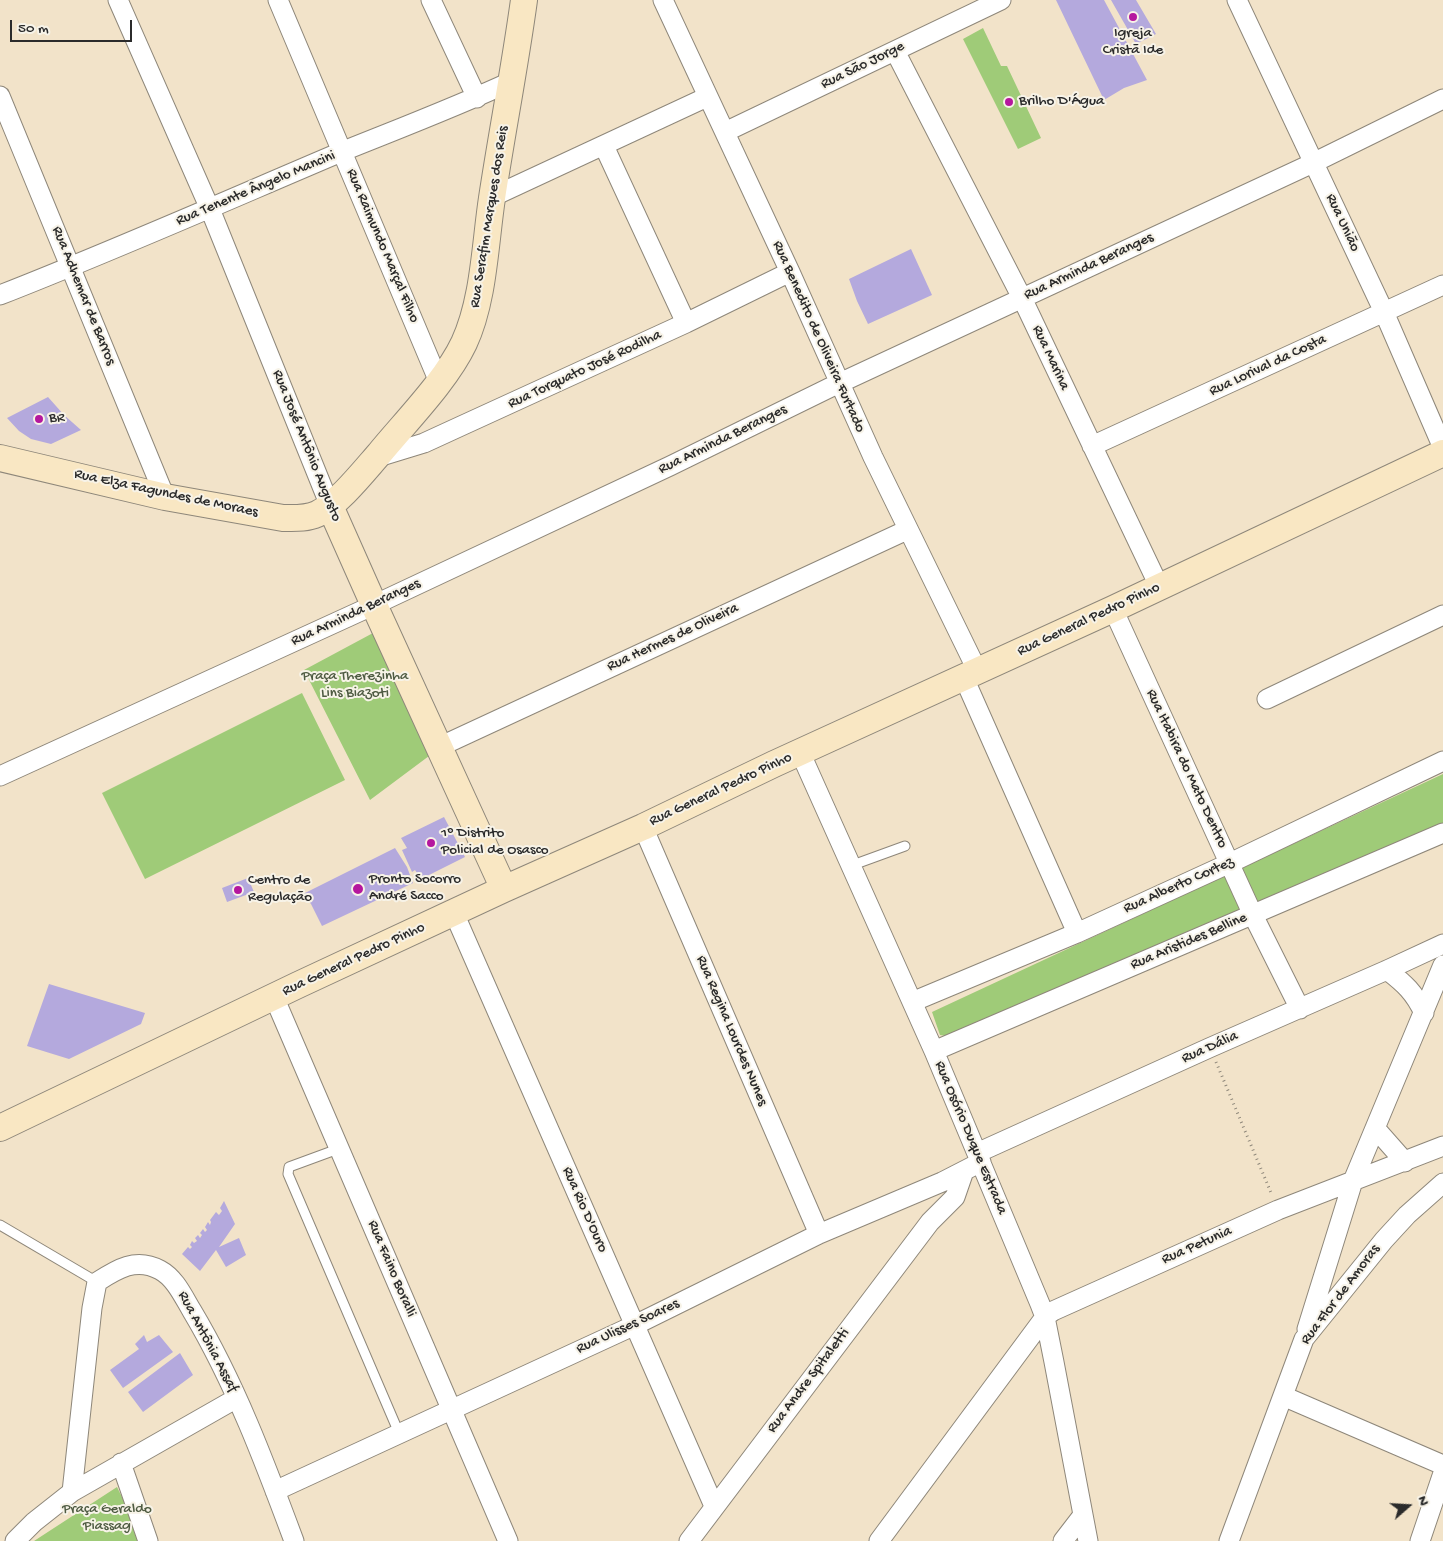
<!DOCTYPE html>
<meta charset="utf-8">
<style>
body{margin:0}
#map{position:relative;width:1443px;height:1541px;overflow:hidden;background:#f2e3c9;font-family:"Gochi Hand",sans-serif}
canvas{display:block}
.north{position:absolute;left:1383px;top:1481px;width:50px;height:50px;-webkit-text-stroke:4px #f7f3e8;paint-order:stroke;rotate:71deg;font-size:14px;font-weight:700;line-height:20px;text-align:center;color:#2b2b2b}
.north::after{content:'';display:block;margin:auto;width:18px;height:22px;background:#2b2b2b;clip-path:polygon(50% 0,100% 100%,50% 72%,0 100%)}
.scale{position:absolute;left:10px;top:20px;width:122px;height:22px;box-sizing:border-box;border:2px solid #2b2b2b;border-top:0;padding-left:6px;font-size:15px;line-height:18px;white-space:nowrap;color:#2b2b2b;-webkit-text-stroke:4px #f7f3e8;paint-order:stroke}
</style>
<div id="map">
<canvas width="1443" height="1541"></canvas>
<div class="north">N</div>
<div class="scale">50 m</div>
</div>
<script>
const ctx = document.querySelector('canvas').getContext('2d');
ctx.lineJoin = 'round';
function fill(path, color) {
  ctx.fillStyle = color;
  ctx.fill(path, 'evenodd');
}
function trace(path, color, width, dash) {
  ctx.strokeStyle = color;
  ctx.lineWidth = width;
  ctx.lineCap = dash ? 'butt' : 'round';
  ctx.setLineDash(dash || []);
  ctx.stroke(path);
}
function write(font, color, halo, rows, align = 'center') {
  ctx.font = font + ' "Gochi Hand",sans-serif';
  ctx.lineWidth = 4;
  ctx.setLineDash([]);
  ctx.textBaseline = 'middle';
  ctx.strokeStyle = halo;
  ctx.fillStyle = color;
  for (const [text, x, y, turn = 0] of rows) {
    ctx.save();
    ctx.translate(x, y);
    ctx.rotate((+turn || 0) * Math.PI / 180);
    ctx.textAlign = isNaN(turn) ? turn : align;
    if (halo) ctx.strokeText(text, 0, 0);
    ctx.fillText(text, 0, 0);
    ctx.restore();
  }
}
const green = new Path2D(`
 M983 28 1001 66H1007L1041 138 1018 149 963 39Z
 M373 633 429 756 370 800 304 670Z
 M302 693 345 780 145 879 102 793Z
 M1443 774V826L958 1038 940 1035 932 1012Z
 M117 1487 142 1537 141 1541H34Z`);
const building = new Path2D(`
 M1056 0H1104L1147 80 1124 88 1104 100Z
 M1111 0H1136L1156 34 1136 44Z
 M911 249 932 295 868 324 857 301 849 279Z
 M48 397 64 415 81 430 51 444 31 439 19 431 7 418Z
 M444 817 465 857 421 879 415 870 412 872 402 850 407 848 401 838Z
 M395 848 407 867 413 883 322 926 311 904 303 894Z
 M248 878 254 892 227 902 222 888Z
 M49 984 145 1013 141 1024 69 1059 27 1046Z
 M224 1201 235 1224 219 1247 239 1238 246 1255 226 1267 216 1250 200 1271 182 1254 188 1247 190 1249 192 1247 190 1245 192 1241 194 1243 197 1241 195 1238 198 1235 200 1238 202 1235 200 1233 203 1229 205 1232 207 1230 205 1227 208 1222 210 1225 211 1222 210 1220 216 1212 219 1215 222 1211 220 1208Z
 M144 1335 147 1342 159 1335 173 1352 123 1388 110 1370 139 1349 135 1344Z
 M180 1353 193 1375 143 1412 128 1392Z`);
const path = new Path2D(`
 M1216 1062 1272 1195`);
const lane = new Path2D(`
 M850 866 905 846
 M338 1149 289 1167 288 1174 399 1433
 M0 1225 97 1282`);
const street = new Path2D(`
 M118 0 210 209 330 506
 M278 0 439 382
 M431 0 477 98
 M663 0 790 272 873 457 978 672
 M1237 0 1384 312 1443 448
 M895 51 1022 298 1159 586
 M0 96 165 497
 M725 132 1001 0
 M604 146 686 323
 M492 197 707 97
 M0 295C115 250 228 200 341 152 398 129 456 107 512 81
 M1092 446 1443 285
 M375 458 424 443 461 426 686 323 790 272
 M1113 609 1253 915 1300 1009
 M964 678 1077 933
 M1267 699 1443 615
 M439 747 907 530
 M800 752 934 1051 1040 1304 1045 1317 1054 1362 1088 1541
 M0 776 374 605 670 466 829 388 1313 163 1443 99
 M643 827 819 1234
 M454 913 714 1506
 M1387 970C1405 984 1414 992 1424 1013
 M274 997 508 1541
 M912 1002 1077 933 1230 863 1443 761
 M934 1051 1443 833
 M1375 1128 1405 1162
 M977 1153 1209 1048 1387 970 1443 944
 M1307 1329 1353 1181 1443 965
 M1283 1396 1443 1465
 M121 1463 148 1541
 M275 1491 635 1325 819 1234 942 1182 981 1162
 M72 1492 92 1308 97 1282C117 1269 136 1257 160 1270 175 1278 183 1296 192 1311 235 1383 265 1463 294 1541
 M15 1541 34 1522 72 1492 237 1398
 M689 1541 930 1222 955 1197 964 1171
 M879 1541 1045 1317 1053 1311 1278 1210 1443 1146
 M1063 1541 1083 1515
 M1229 1541 1304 1339 1384 1240 1407 1215 1443 1183
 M1420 1541 1443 1473`);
const secondary = new Path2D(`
 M0 458 165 497 283 518C294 518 306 519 317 514 337 505 364 471 379 454 406 421 446 381 464 343 484 300 485 244 492 198 502 132 515 66 524 0
 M330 506 374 605 504 889
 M0 1128 298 985 504 889 643 827 774 764 1113 609 1443 453`);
const markers = [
 [1133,17,5,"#b5179e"],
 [1009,102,5,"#b5179e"],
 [39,419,5,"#b5179e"],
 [431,843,5,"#b5179e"],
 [358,889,6,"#b5179e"],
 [238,890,5,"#b5179e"]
];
const poiNames = [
 ["Igreja",1133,34,"center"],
 ["Cristã Ide",1133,51,"center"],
 ["Brilho D'Água",1019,102],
 ["BR",49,419],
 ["1º Distrito",441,834],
 ["Policial de Osasco",441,851],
 ["Pronto Socorro",369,880],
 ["André Sacco",369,897],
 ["Centro de",248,881],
 ["Regulação",248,898]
];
const streetNames = [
 ["Rua São Jorge",863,66,-26],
 ["Rua Tenente Ângelo Mancini",256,189,-23],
 ["Rua Serafim Marques dos Reis",490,217,-81],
 ["Rua União",1342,223,65],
 ["Rua Raimundo Marçal Filho",382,246,67],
 ["Rua Arminda Beranges",1089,267,-25],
 ["Rua Adhemar de Barros",83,296,68],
 ["Rua Benedito de Oliveira Furtado",818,337,66],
 ["Rua Marina",1050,358,65],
 ["Rua Lorival da Costa",1268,366,-25],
 ["Rua Torquato José Rodilha",585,370,-25],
 ["Rua Arminda Beranges",723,440,-26],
 ["Rua José Antônio Augusto",306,446,68],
 ["Rua Elza Fagundes de Moraes",166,494,12],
 ["Rua Arminda Beranges",356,613,-25],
 ["Rua General Pedro Pinho",1089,620,-25],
 ["Rua Hermes de Oliveira",673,638,-25],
 ["Rua Itabira do Mato Dentro",1186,769,65],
 ["Rua General Pedro Pinho",721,790,-25],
 ["Rua Alberto Cortez",1179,886,-24],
 ["Rua Aristides Belline",1189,942,-23],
 ["Rua General Pedro Pinho",354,960,-25],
 ["Rua Regina Lourdes Nunes",731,1031,67],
 ["Rua Dália",1210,1048,-24],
 ["Rua Osório Duque Estrada",970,1138,67],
 ["Rua Rio D'Ouro",584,1210,66],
 ["Rua Petunia",1197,1246,-24],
 ["Rua Faino Boralli",391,1269,67],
 ["Rua Flor de Amoras",1341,1295,-53],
 ["Rua Ulisses Soares",628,1327,-25],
 ["Rua Antônia Assaf",207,1342,62],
 ["Rua Andre Spitaletti",809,1381,-53]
];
const parkNames = [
 ["Praça Therezinha",355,677],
 ["Lins Biazoti",355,694],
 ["Praça Geraldo",107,1510],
 ["Piassag",107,1527]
];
fill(green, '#9fcb78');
fill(building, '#b4a9dd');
trace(lane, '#8e877a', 11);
trace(street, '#8e877a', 21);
trace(secondary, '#8e877a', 28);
trace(path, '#8e877a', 3, [1, 4]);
trace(lane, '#fff', 9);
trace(street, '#fff', 19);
trace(secondary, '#f9e7c3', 26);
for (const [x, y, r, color] of markers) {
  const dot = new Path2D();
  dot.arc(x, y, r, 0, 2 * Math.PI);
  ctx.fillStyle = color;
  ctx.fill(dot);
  trace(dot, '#f7f3e8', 2);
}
write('15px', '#2b2b2b', '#f7f3e8', poiNames, 'left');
write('15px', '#2b2b2b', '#f7f3e8', streetNames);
write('15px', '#4e5b42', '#f7f3e8', parkNames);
</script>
